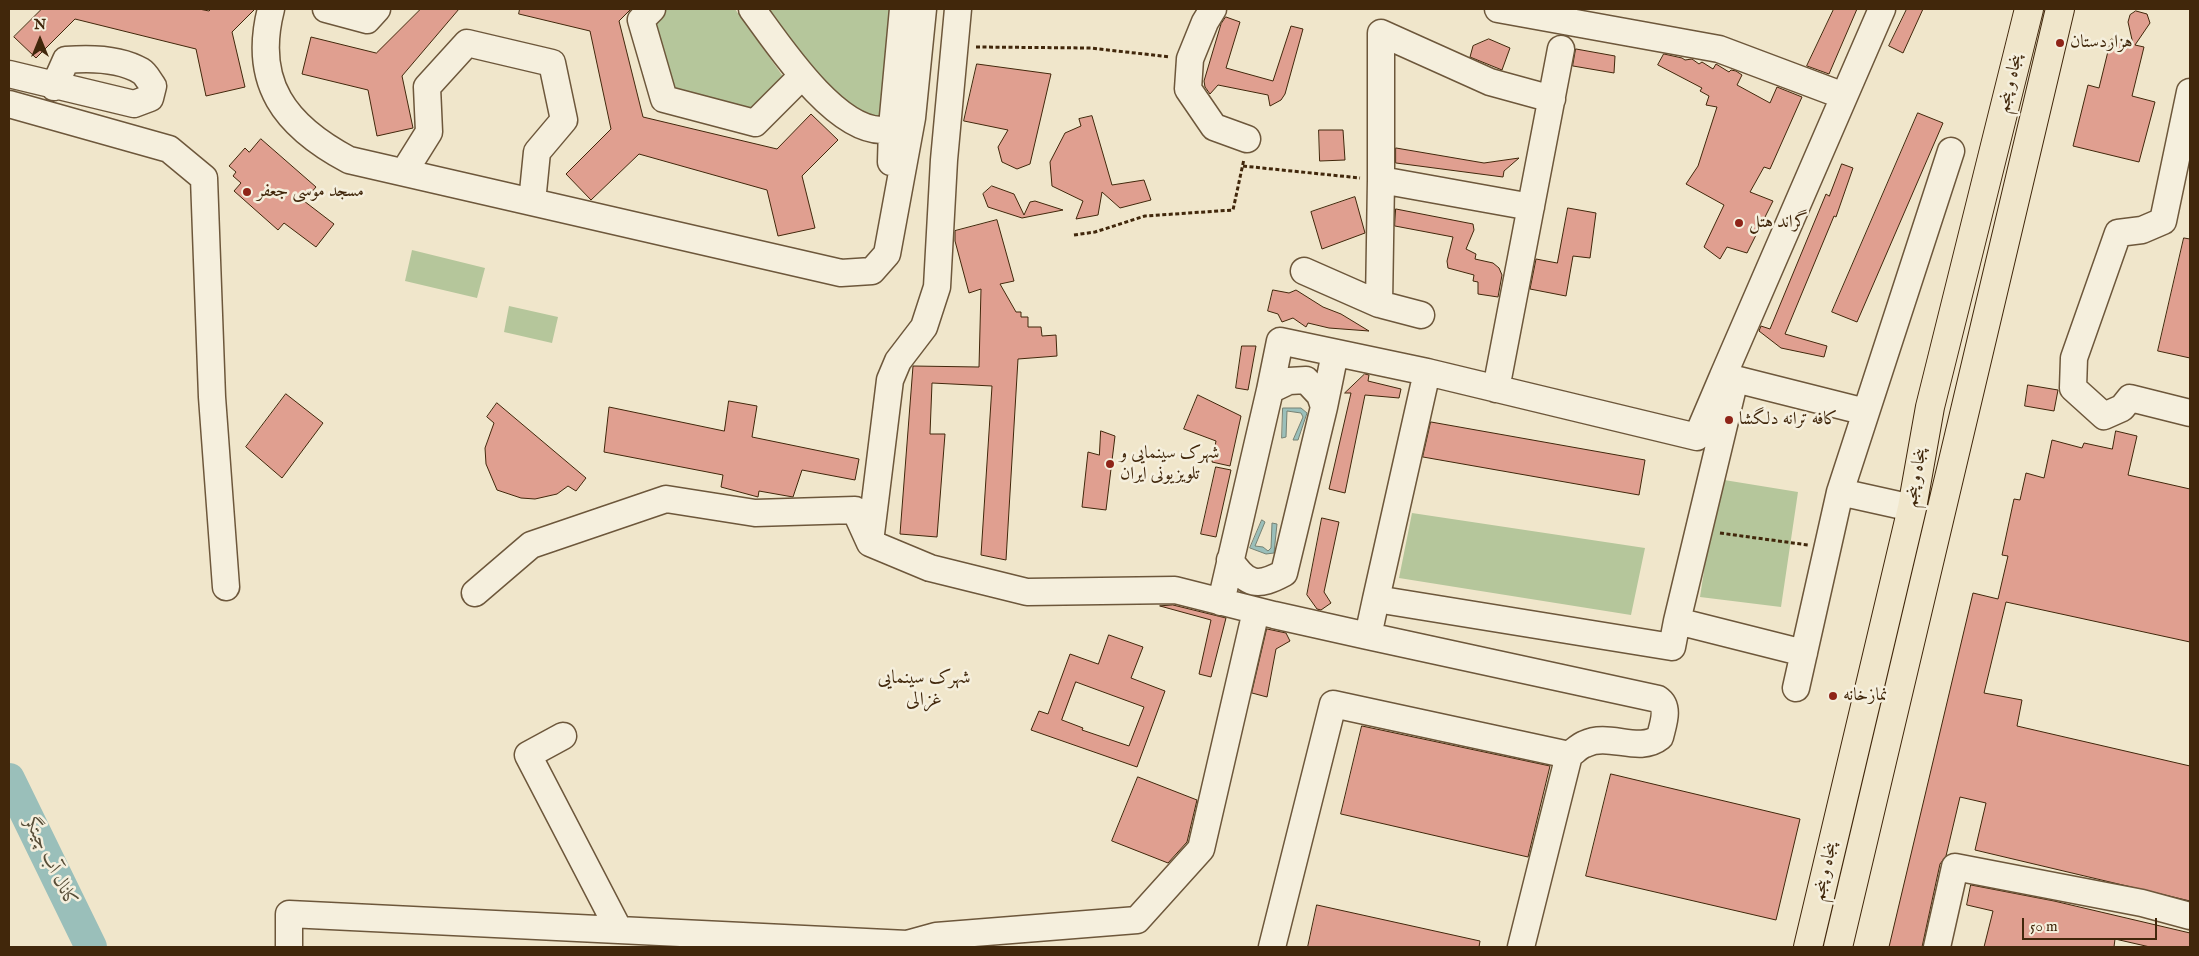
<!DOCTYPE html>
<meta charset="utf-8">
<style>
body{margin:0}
#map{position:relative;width:2199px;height:956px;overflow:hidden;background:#f0e6cb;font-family:"IM FELL English",serif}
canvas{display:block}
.frame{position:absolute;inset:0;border:10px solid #41270b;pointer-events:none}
.north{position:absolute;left:15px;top:15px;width:50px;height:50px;-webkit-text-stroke:4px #f5efdd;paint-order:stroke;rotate:0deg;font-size:14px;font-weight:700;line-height:20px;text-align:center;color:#41270b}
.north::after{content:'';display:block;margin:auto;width:18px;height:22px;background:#41270b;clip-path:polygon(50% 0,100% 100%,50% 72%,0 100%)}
.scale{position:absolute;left:2022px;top:918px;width:135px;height:22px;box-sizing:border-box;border:2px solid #41270b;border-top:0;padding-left:6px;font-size:15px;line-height:18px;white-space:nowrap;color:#41270b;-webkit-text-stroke:4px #f5efdd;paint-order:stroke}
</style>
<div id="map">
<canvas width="2199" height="956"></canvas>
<div class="frame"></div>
<div class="north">N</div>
<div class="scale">50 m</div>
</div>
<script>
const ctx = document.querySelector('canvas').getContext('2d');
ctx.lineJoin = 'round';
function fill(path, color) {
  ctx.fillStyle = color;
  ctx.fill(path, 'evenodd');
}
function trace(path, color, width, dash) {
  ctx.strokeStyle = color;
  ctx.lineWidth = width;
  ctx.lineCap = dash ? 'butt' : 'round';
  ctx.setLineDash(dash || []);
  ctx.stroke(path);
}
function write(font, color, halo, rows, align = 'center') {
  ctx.font = font + ' "IM FELL English",Amiri,serif';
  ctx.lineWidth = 5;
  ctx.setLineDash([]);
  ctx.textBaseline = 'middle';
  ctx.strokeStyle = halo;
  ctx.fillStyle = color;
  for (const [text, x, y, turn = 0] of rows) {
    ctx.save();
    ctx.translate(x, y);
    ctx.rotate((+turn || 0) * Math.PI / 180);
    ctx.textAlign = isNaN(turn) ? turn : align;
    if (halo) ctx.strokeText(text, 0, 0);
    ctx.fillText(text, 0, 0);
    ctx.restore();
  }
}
const green = new Path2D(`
 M667 9H735L787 82 749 115 673 93 656 20Z
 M763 9H894L885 114 877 119 841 105Z
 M412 250 485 268 477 298 405 281Z
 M509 306 558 317 552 343 504 332Z
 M1718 479 1798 492 1781 607 1700 597Z
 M1412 513 1645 548 1631 615 1399 578Z`);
const water = new Path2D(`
 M1283 408H1301L1307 413 1298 440H1293L1303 417 1301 413 1287 411 1286 437 1282 438Z
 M1262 520 1265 522 1255 546 1263 547 1268 551 1271 548 1272 523 1277 524 1274 553 1266 554 1250 548Z`);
const river = new Path2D(`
 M9 779 91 947`);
const building = new Path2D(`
 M42 9H199L209 11 211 9H255L232 32 245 87 206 96 196 49 75 19 36 58 14 37Z
 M421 9H459L402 76 413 128 377 136 368 90 302 74 311 37 376 53Z
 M520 9H631L619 21 643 117 777 149 811 114 838 140 802 176 815 228 778 236 767 190 639 154 591 200 566 174 611 129 590 31 519 14Z
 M1834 9H1857L1829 74 1807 66Z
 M1907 9H1923L1903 53 1889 46Z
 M2136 11 2147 14 2150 23 2135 45 2144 47 2132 96 2155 102 2139 162 2073 146 2088 85 2099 88 2111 39 2133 44 2128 22 2130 15Z
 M1226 17 1240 22 1226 68 1273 81 1291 26 1303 29 1285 94 1281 100 1270 106 1268 95 1218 85 1210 94 1205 87 1204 81 1221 24Z
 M1489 39 1510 48 1502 70 1470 57 1473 46Z
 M1576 49 1615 56 1614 73 1573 66Z
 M1664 54 1682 58 1685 60 1692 59 1699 64 1702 62 1713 69 1716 64 1729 72 1731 70 1736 71 1742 75 1737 85 1770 103 1777 87 1802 97 1770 169 1764 167 1750 192 1773 201 1747 253 1727 247 1720 259 1704 247 1724 205 1686 184 1698 166 1717 107 1706 105 1709 96 1700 91 1702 88 1658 65Z
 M977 64 1051 74 1030 164 1017 169 1002 162 998 147 1008 130 964 121Z
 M1918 113 1943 123 1857 322 1832 312Z
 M1092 116 1112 185 1144 180 1151 200 1120 208 1102 192 1098 215 1076 219 1083 201 1052 186 1050 162 1065 133 1081 126 1079 119Z
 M1319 130H1343L1345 160 1320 161Z
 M261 139 316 187 304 201 334 224 316 247 284 223 278 230 234 191 241 183 233 176 236 172 229 166 245 148 249 152Z
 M1396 148 1484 163 1519 158 1504 171 1503 177 1396 163Z
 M1842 164 1853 168 1836 217 1834 216 1785 334 1827 346 1824 357 1781 348 1759 331 1761 326 1770 329 1826 194 1829 196Z
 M992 186 1014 194 1024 215 1030 202 1035 201 1063 210 1022 218 988 207 983 194Z
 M1355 197 1365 233 1322 249 1311 212Z
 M1568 208 1596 213 1590 258 1573 256 1566 296 1530 289 1536 259 1557 263Z
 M1396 209 1473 224 1474 230 1466 249 1476 254 1475 259 1493 263 1499 268 1502 275 1498 297 1478 294V282L1473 281 1474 275 1448 268 1447 261 1453 237 1395 226Z
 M997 220 1014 281 1000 284 1016 312H1021V317H1028V327H1041L1042 336 1056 335 1057 356 1018 359 1006 560 981 555 992 386 932 383 930 434H945L937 537 900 534 913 366 979 367 981 289 969 293 955 241V231Z
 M2184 238 2190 239V358L2158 351Z
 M1273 290 1289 293 1296 290 1323 307 1341 314 1369 331 1329 328 1308 323 1306 327 1293 318 1282 322 1278 314 1268 311Z
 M1242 346H1256L1248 390 1236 388Z
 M1365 374 1369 375 1368 381 1401 389 1399 398 1365 395 1345 493 1329 489 1351 393H1345Z
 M2028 385 2058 390 2054 411 2025 406Z
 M286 394 323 423 282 478 246 447Z
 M1198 395 1241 416 1230 466 1212 462 1216 441 1184 429Z
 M729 401 757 406 752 437 859 459 855 480 802 470 793 497 759 491 758 497 721 487 723 475 604 452 609 407 724 431Z
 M497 403 586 478 576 491 568 486 557 494 535 499 521 498 497 490 486 464 485 448 494 423 487 417Z
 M1431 422 1645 460 1639 495 1423 457Z
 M1101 431 1115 436 1106 510 1082 507 1088 452 1099 455Z
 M2116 431 2137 436 2128 475 2190 489V642L2006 602 1984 693 2022 700 2017 726 2190 766V901L1975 850 1986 803 1960 797 1946 856 1940 864 1922 947H1889L1973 593 1998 599 2008 556 2002 555 2014 499 2020 500 2026 473 2044 478 2052 440 2082 448 2084 443 2112 449Z
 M1216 467 1231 470 1216 537 1201 534Z
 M1322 518 1339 522 1324 592 1331 603 1321 610 1317 609 1307 595Z
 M1173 605 1226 618 1211 677 1199 674 1211 620 1160 606Z
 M1267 629 1286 633 1290 641 1276 649 1267 697 1252 693Z
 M1109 635 1143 647 1131 678 1165 691 1137 767 1031 730 1039 711 1048 714 1070 654 1098 664ZM1076 682 1144 707 1129 746 1082 730 1083 728 1062 720Z
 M1362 726 1550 766 1528 857 1341 814Z
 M1611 774 1800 819 1776 920 1586 876Z
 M1138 777 1197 800 1187 842 1168 863 1112 841Z
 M1971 885 2054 901 2190 933V947H2150L2115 939 2114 947H1984L1993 911 1967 905Z
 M1317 905 1480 941 1479 947H1308Z`);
const path = new Path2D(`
 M976 47 1091 48 1170 57
 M1243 166 1360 178
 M1074 235 1095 232 1145 216 1233 210 1244 159
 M1720 533 1808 545`);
const minor = new Path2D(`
 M271 9C252 83 285 126 349 160L841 273 872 271 887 254 912 118 923 9
 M326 9 367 20 377 9
 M652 9 641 20 664 99 755 123 802 76
 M752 9C778 44 833 129 881 130 889 130 899 124 906 120
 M1213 9 1205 22 1190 59 1188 89 1214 127 1247 139
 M1498 9 1719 49 1844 96
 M9 74 134 104 150 98 153 86C149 81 146 74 141 71 119 58 90 58 66 60L54 87
 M2190 92 2163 221 2142 230 2118 233 2074 358 2073 388 2104 416 2122 408 2130 398 2190 413
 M9 104 169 149 204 178 212 397 226 587
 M891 162 892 127 903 9
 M404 172 429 132 427 87 467 43 552 63 564 120 537 152 532 202
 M1381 180V33L1490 82 1552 99
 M1304 271 1379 304 1381 180 1531 207
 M1379 304 1421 315
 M1735 379 1723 376 1882 9
 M1496 389 1561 49
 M1270 390 1280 341 1427 372
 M1324 407 1335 353
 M1840 492 1912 508
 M870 542 890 380 898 361 924 327 937 287 944 160 958 9
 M475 593 531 545 666 499 755 513 855 510 870 543 930 568 1027 592 1175 590 1274 615 1368 636 1376 599
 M1221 602 1270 390 1289 381 1306 380 1320 395 1324 407 1284 573C1258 587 1247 586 1230 560
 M1677 621 1672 647 1376 599 1427 372 1697 437 1723 376
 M1368 636 1658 699C1670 707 1663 724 1660 737 1639 754 1609 732 1585 744 1579 746 1574 752 1569 755
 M1804 653 1677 621 1735 379 1866 412
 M1796 688 1840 492 1951 151
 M563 736 528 755 619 930
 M289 947V914L907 944 936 936 1137 920 1201 849 1256 611
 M1272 947 1333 704 1569 755 1521 947
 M1937 947 1955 867 2142 903 2190 916`);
const major = new Path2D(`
 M1808 947 1912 508 1930 407 2029 9
 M1838 947 2060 9`);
const markers = [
 [2060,43,5,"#8f2418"],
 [247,192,5,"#8f2418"],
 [1739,223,5,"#8f2418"],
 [1729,420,5,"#8f2418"],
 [1110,464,5,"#8f2418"],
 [1833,696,5,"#8f2418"]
];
const poiNames = [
 ["هزاردستان",2070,43],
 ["مسجد موسی جعفر",257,192],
 ["گراند هتل",1749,223],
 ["کافه ترانه دلگشا",1739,420],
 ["شهرک سینمایی و",1120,454],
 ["تلویزیونی ایران",1120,475],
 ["نمازخانه",1843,696]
];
const streetNames = [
 ["پنجاه و پنجم",2011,84,-76],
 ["پنجاه و پنجم",1917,478,-80],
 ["پنجاه و پنجم",1826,872,-77]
];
const neighbourhoodNames = [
 ["شهرک سینمایی",924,679],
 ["غزالی",924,701]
];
const waterNames = [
 ["کانال آب چیتگر",50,863,64]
];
fill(green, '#b5c69b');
fill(water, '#9abfba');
trace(water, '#768274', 1);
trace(river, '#9abfba', 32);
fill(building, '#e09f90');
trace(building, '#41270b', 1);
trace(minor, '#6d573b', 29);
trace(major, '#41270b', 30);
trace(path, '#41270b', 3, [4, 2.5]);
trace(minor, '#f5efdd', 26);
trace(major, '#f0e6cb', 28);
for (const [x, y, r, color] of markers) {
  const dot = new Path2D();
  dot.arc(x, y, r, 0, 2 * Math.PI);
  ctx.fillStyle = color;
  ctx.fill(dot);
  trace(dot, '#f5efdd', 2);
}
write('18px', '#41270b', '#f5efdd', poiNames, 'left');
write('18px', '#41270b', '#f5efdd', streetNames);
write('19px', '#41270b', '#f5efdd', neighbourhoodNames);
write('italic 19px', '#574d37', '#f5efdd', waterNames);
</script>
